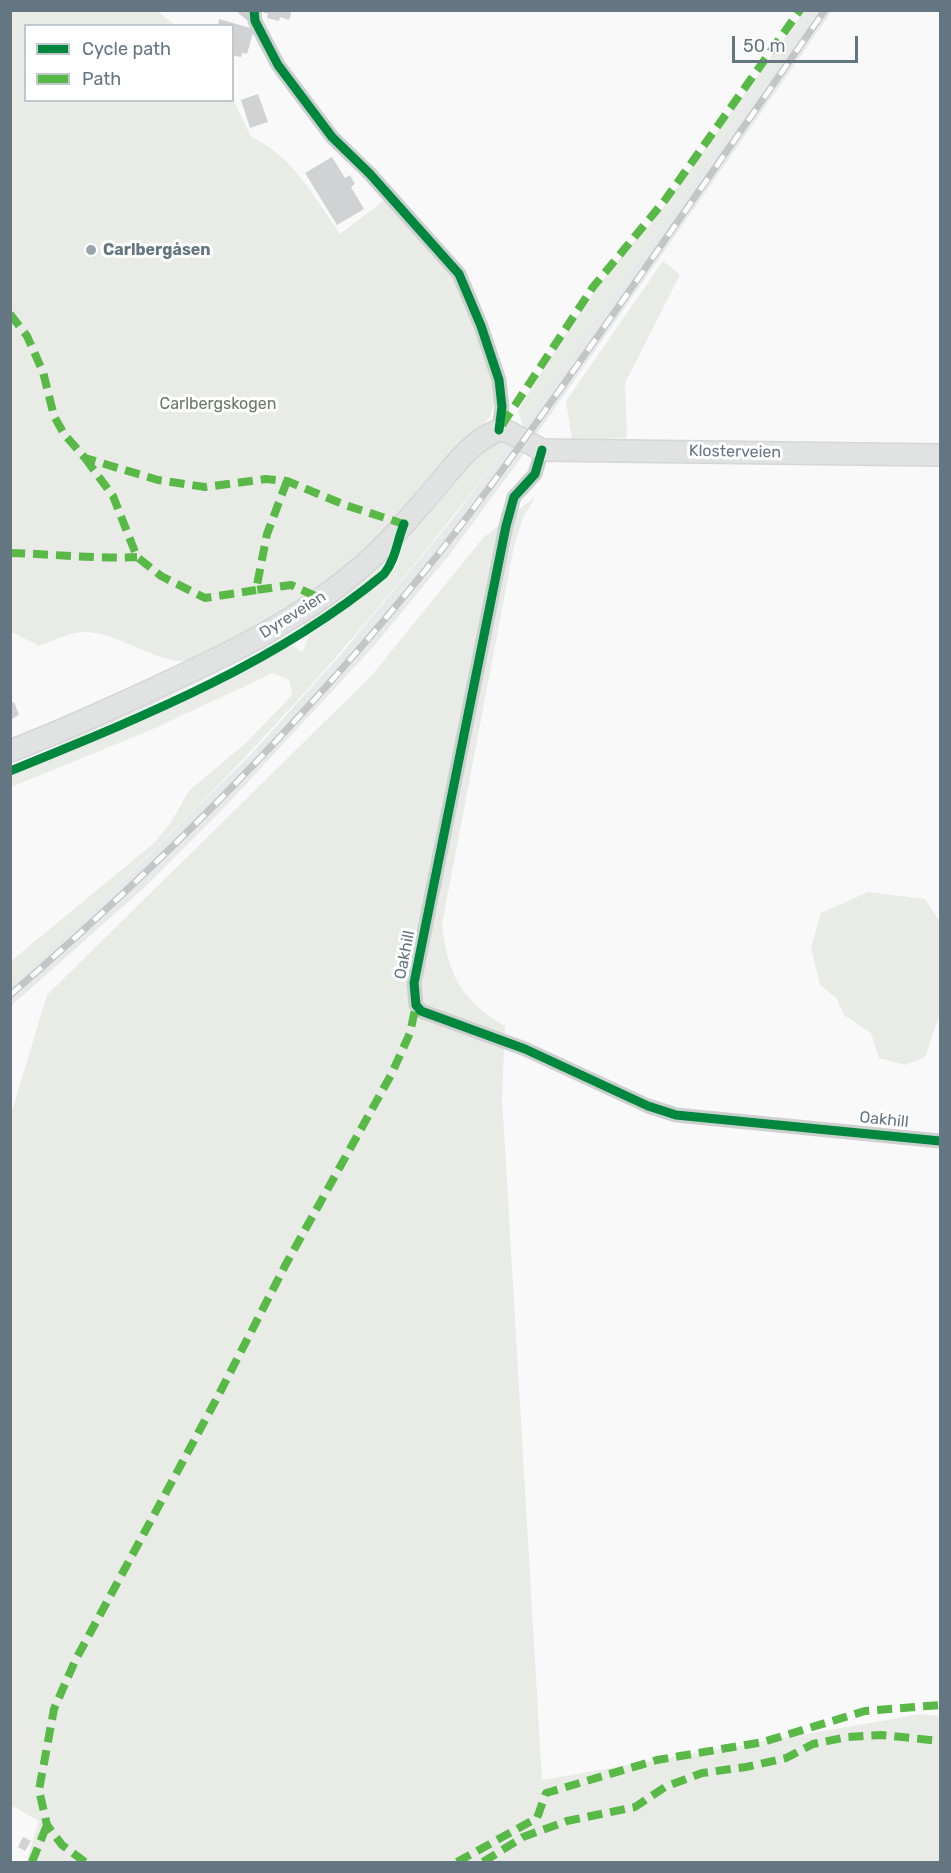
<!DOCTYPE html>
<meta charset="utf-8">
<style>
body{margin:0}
#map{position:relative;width:951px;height:1873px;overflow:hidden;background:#f9f9f9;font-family:Rubik,sans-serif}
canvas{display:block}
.frame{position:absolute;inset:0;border:12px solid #657683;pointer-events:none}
.legend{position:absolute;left:24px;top:24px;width:210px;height:78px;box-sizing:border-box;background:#fff;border:2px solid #c1c8cd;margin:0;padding:8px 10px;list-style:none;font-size:18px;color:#657683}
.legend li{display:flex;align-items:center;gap:12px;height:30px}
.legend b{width:30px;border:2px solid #c1c8cd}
.scale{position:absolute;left:732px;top:36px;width:126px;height:27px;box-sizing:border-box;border:3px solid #657683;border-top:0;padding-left:8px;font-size:18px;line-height:21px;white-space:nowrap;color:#657683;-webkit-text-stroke:4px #fff;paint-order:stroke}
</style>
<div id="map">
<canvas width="951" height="1873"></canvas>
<div class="frame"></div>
<ul class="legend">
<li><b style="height:8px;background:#00873e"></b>Cycle path</li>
<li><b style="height:8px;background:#58b947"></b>Path</li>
</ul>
<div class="scale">50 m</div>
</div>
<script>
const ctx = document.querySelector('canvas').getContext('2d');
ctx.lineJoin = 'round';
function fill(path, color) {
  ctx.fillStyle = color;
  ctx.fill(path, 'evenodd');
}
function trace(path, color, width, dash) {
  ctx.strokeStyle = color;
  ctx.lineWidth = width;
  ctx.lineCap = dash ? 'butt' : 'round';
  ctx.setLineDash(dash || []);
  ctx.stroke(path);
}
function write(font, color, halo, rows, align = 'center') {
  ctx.font = font + ' Rubik,sans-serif';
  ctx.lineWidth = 6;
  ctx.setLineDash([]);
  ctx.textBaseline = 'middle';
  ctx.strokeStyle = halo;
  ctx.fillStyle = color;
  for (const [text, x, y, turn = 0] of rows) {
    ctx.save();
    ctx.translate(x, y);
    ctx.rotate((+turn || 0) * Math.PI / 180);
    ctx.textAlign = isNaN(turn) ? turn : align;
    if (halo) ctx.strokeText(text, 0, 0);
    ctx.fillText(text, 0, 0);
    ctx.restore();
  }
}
const built = new Path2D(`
 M812 11H832L534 438 523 431V427L547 387Z
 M510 442 526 451 450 554 374 646 223 809 146 886 11 1006V984L124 880 252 753 342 653 451 521Z`);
const green = new Path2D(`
 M10 11H157L175 25 26 26V100H223L235 103 251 137C292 155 315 198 340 234L386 199 457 281 492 378 495 400 490 417 345 573 276 619 192 660C155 666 122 632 84 632 70 632 53 641 39 646L11 632Z
 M804 11H812L547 387 523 427 518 411C558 345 599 277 653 221Z
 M663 261 680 275 625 383 627 438 572 440 566 401Z
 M502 441 510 442C402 586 285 721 156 848 109 894 62 942 11 984V961L154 843 170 824 189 791 249 740 290 697 292 693 289 680 273 673 153 729 11 787V776L194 696 292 645 302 652 310 635 385 579 398 564 402 539 471 457 492 443Z
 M536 496 523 518 514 546 442 924C448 975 460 999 505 1026L502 1097 542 1780 921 1714 940 1716V1862H26L39 1821 11 1805 10 1118 47 995 372 675 483 538Z
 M391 552C388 575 326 614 305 626L301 623Z
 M278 636 280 639 267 648 154 704 60 746 55 743Z
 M868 892 925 899 940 922V1013L925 1057 905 1065 879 1058 871 1033 844 1015 837 999 820 985 811 948 821 913Z`);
const building = new Path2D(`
 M258 10H292L289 20 280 17 279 21 267 18 268 14Z
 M219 19 254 29 247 54 242 53 241 57 232 55V26H218Z
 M258 94 268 122 250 128 241 100Z
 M332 157 345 178 350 175 355 184 351 187 364 209 337 225 305 173Z
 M14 702 19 715 10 720V703Z
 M23 1837 31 1841 25 1851 18 1847Z`);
const service = new Path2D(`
 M241 10 254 21`);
const minor = new Path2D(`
 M254 10 255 21 278 65 332 137 370 174 459 274 481 326 499 380 502 407 499 430
 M542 450 535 474 514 497 506 526 414 983 416 1005 421 1011 525 1049 648 1106 676 1115 940 1141`);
const secondary = new Path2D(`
 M10 751C58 733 103 712 149 691 220 658 293 624 354 573 385 548 410 517 436 487 455 465 471 441 499 430L509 432 542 450 940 455`);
const rail = new Path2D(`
 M10 995C162 864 302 723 428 567 489 491 544 412 600 333 675 226 750 118 825 10`);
const quiet = new Path2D(`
 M10 314 27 336 43 372 54 416 64 434 85 458 158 480 205 487 266 479 287 481 345 505 404 524
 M502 425 593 287 665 200 800 10
 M85 458 113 496 137 557 161 576 205 598 256 590
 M287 481 267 534 256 590 291 585 322 599
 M10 553C53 554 94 559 137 557
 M32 1862 47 1825
 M85 1862 62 1845 47 1825 39 1790 54 1709 75 1661 217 1398 286 1264 391 1075 410 1033 416 1005
 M457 1862 537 1818 546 1793 657 1760 763 1742 865 1711 940 1705
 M483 1862 523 1837 567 1821 635 1807 665 1787 702 1773 746 1767 786 1758 813 1744 847 1737 882 1735 940 1741`);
const cycleway = new Path2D(`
 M254 10 255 21 278 65 332 137 370 174 459 274 481 326 499 380 502 407 499 430
 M542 450 535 474 514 497 506 526 414 983 416 1005 421 1011 525 1049 648 1106 676 1115 940 1141
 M10 771C140 718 276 664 384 574 396 559 397 541 404 524`);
const markers = [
 [91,250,6,"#99a4ac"]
];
const poiNames = [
 ["Carlbergåsen",103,250]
];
const parkNames = [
 ["Carlbergskogen",218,404]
];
const streetNames = [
 ["Klosterveien",735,452,1],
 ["Dyreveien",293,615,-32],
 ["Oakhill",405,955,-79],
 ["Oakhill",884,1120,6]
];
fill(built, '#e8e9e9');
fill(green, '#e8ebe6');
fill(building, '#d0d2d3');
trace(secondary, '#d5d6d7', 24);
trace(service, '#cecfd0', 8);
trace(minor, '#cecfd0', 15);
trace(secondary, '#e1e2e2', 21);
trace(rail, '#c3c5c6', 7);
trace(rail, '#fff', 4.5, [14]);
trace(quiet, '#58b947', 8, [15, 8]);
trace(cycleway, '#00873e', 9);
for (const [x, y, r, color] of markers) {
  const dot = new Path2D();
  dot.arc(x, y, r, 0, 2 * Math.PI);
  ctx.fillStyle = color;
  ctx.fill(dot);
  trace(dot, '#fff', 2);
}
write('bold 16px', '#657683', '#fff', poiNames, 'left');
write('16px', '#687a64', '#fff', parkNames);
write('16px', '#657683', '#fff', streetNames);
</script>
